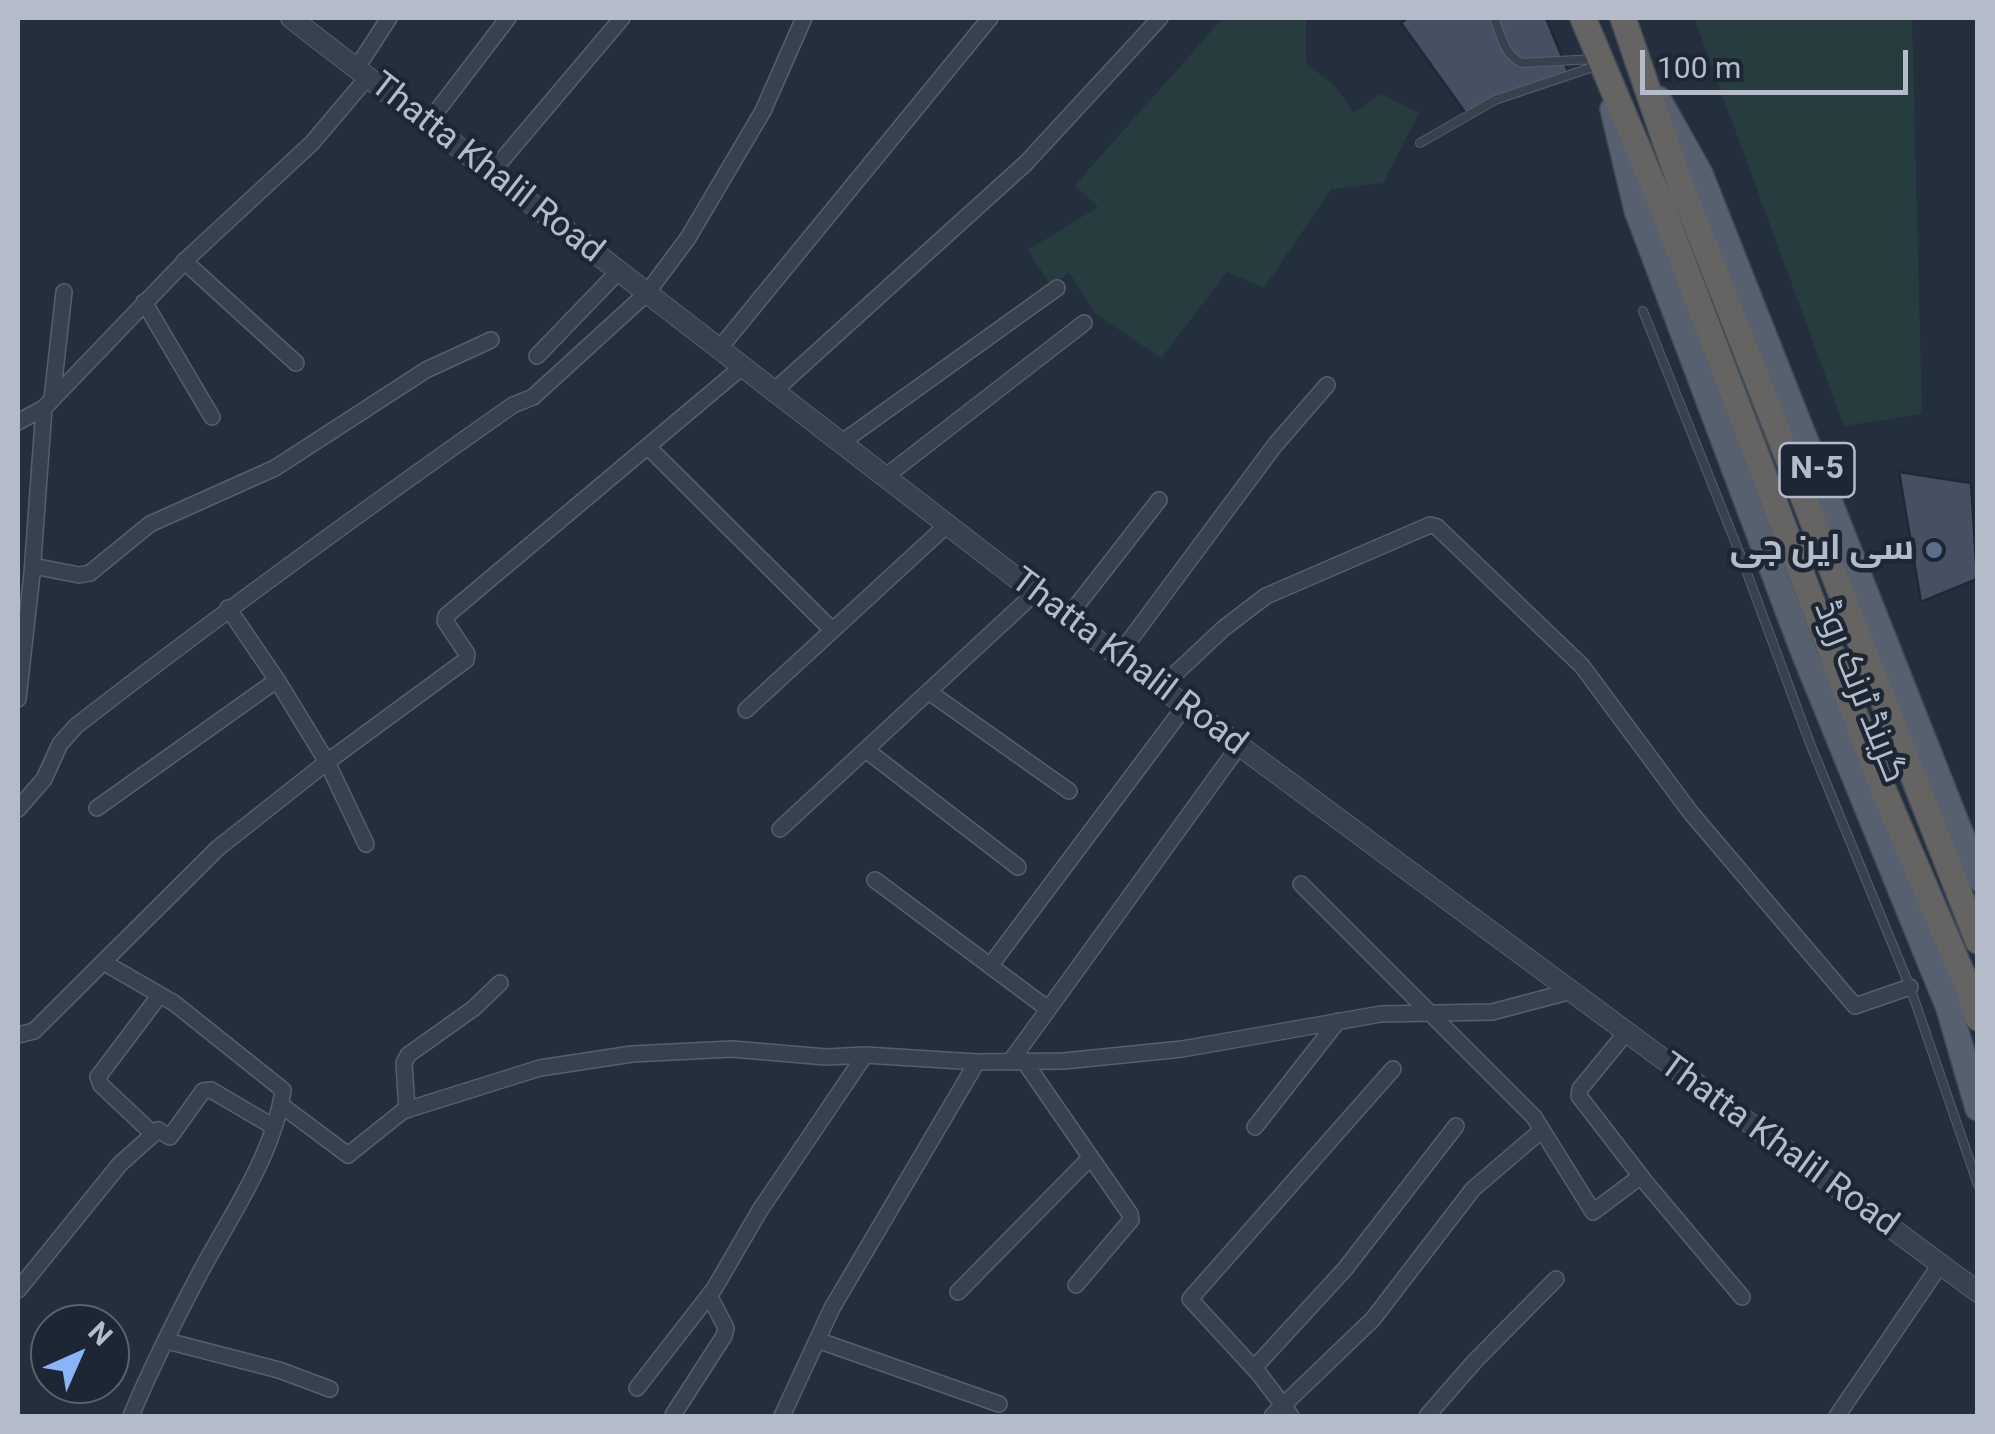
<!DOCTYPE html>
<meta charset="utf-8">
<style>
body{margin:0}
#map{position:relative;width:1995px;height:1434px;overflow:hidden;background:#242f3e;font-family:Roboto,sans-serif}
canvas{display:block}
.frame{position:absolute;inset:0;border:20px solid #b4bcc9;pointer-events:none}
.north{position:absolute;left:30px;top:1304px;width:100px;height:100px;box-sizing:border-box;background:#1d2633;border:2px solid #59626f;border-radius:50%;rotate:45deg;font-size:28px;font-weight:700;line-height:40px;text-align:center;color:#b4bcc9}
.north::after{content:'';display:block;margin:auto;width:35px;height:45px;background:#8ab4f8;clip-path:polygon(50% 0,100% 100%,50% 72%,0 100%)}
.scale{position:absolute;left:1640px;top:50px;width:268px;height:45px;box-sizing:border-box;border:5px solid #b4bcc9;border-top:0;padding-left:12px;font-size:30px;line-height:35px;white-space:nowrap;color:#b4bcc9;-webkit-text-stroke:8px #1d2633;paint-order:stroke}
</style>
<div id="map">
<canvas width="1995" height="1434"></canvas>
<div class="frame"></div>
<div class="north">N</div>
<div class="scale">100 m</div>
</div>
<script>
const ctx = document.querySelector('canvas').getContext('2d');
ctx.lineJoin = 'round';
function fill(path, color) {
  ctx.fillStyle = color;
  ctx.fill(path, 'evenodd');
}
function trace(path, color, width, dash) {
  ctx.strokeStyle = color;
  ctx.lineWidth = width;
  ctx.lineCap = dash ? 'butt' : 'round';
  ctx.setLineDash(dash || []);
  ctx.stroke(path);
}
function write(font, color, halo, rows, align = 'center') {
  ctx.font = font + ' Roboto,Cairo,sans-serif';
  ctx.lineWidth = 9;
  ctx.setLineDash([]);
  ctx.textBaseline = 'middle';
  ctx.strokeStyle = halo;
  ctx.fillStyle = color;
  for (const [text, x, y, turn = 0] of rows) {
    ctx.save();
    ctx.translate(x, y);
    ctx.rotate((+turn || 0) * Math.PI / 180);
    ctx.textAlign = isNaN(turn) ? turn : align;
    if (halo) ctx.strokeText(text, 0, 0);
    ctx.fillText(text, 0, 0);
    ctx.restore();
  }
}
const green = new Path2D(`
 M1223 18H1306V63L1335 86 1354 113 1381 94 1419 113 1383 183 1331 189 1264 288 1227 272 1161 358 1096 314 1069 272 1052 287 1028 250 1098 207 1075 185Z
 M1694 18H1912L1922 414 1844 426Z`);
const building = new Path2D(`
 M1407 18H1546L1569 74 1467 115 1401 23Z
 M1899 472 1971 483 1977 579 1921 602Z`);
const service = new Path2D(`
 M1494 18C1501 35 1504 55 1522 63L1594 59
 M1420 143 1495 100 1599 65
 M1643 311 1740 554 1811 746 1910 987 1978 1185`);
const minor = new Path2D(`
 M356 69 389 18
 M427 124 508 18
 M491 173 622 18
 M184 261 296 363
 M144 302 212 417
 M719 349 990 18
 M537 356 618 272
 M774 391 1026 163 1160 18
 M52 399 64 292
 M18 422 44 408
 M841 443 1057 288
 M648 447 832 630
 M885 477 1084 323
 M33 566 79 575 90 573 150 524 275 468 426 370 491 340
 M228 608 277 680 327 762 366 844
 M1067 618 1159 500
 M1118 656 1275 445 1327 385
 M1160 688 1224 628 1266 596 1430 525 1437 527 1582 666 1691 813 1855 1006 1910 987
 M929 692 1069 791
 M18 699 32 574 44 408 190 256 312 143 367 78
 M746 710 947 525
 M866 750 1018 867
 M97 808 277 680
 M18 809 44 779 60 744 76 726C219 615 365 509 513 405L533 397 647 293 688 238 763 111 804 18
 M780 829 1035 593
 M875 880 1048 1009
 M1301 884 1534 1117 1593 1212 1641 1176
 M103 962 174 1003 283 1090C274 1154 231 1215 201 1271 176 1318 151 1368 131 1416
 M990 966 1185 706
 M1625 1034 1580 1089 1579 1096 1646 1183 1742 1297
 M18 1035 34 1031 218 848 327 762 466 660 467 654 445 621 446 616 742 367
 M1024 1061 1130 1214 1131 1220 1076 1285
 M1010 1062 1239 746
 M281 1105 348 1155 403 1111 540 1068 632 1054 732 1049 826 1057 865 1055 977 1062 1064 1061 1182 1049 1381 1014 1492 1012 1568 992
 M407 1110 404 1063 408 1055 474 1008 500 983
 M1255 1127 1338 1021
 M153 1134 101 1085 98 1077 159 996
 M18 1290 120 1164 158 1130 170 1137 203 1091 211 1090 274 1127
 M958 1292 1090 1158
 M817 1340 999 1404
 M167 1341 279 1370 330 1389
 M1254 1368 1345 1269 1456 1126
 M637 1388 714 1289 760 1210 865 1055
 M673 1415 724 1336 726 1328 709 1295
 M782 1416 832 1308 977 1062
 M1272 1416 1373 1319 1473 1189 1542 1130
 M1291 1416 1260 1375 1190 1299 1393 1069
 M1427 1416 1475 1361 1556 1279
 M1837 1416 1940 1265`);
const tertiary = new Path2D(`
 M291 18 1098 641 1978 1292`);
const primary = new Path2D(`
 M1658 99 1700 174 1978 878
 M1613 109 1637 210 1803 650 1949 1008 1978 1108`);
const trunk = new Path2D(`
 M1583 18 1658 196 1883 789 1966 983 1978 1018
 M1623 18 1679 181 1978 941`);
const markers = [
 [1934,550,10,"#5c6f8a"]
];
const shields = [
 [1817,470,75]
];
const shieldNames = [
 ["N-5",1817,470]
];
const streetNames = [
 ["Thatta Khalil Road",486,169,38],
 ["Thatta Khalil Road",1128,663,37],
 ["گرینڈ ٹرنک روڈ",1859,692,68],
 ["Thatta Khalil Road",1778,1146,36]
];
const poiNames = [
 ["سی این جی",1914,550]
];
fill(green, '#263c3f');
fill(building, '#455162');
trace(building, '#1f2835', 2.5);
trace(service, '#565f6c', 10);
trace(minor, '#565f6c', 18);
trace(tertiary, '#565f6c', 22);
trace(primary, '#414a57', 28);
trace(trunk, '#434c59', 28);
trace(service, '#38414e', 8);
trace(minor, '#38414e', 15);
trace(tertiary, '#38414e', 20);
trace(primary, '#56606e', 25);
trace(trunk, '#656462', 25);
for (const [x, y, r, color] of markers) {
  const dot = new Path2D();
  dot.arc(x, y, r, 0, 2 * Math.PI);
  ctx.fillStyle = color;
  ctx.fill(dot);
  trace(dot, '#1d2633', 4);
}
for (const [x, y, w] of shields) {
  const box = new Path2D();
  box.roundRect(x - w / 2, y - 27, w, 54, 8);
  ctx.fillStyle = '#1d2633';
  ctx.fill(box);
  trace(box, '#b4bcc9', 2.5);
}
write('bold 32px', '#b4bcc9', null, shieldNames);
write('35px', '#b4bcc9', '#1d2633', streetNames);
write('bold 35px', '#b4bcc9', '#1d2633', poiNames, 'right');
</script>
